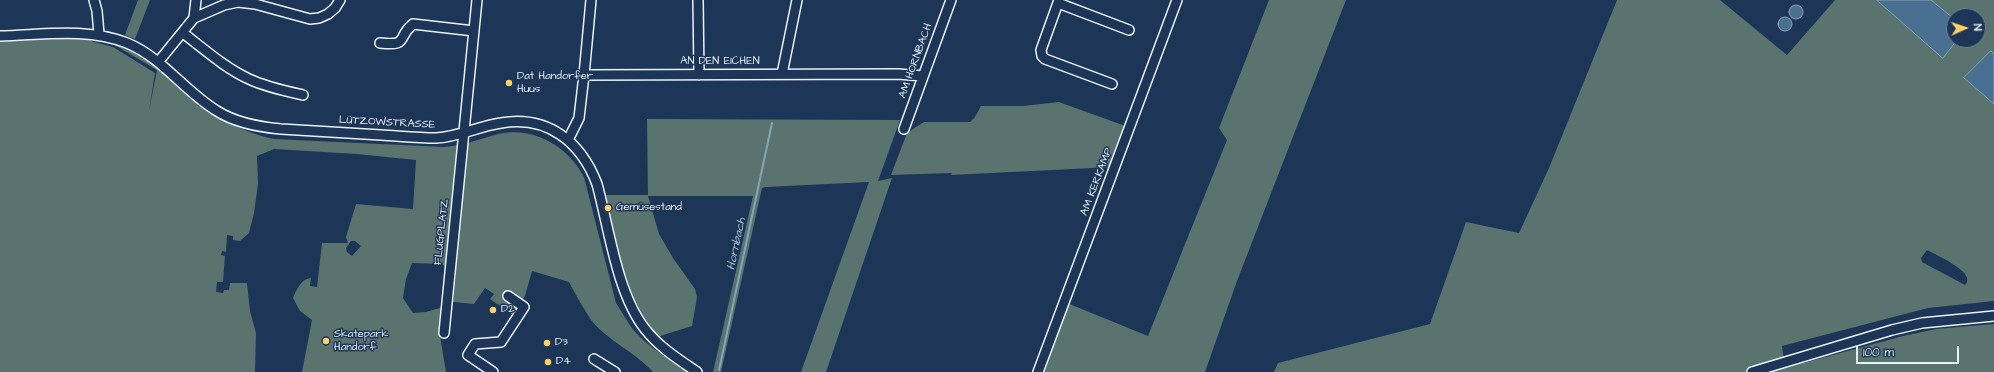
<!DOCTYPE html>
<meta charset="utf-8">
<style>
body{margin:0}
#map{position:relative;width:1994px;height:372px;overflow:hidden;background:#1d3557;font-family:"Architects Daughter",sans-serif}
canvas{display:block}
.north{position:absolute;left:1946px;top:8px;width:40px;height:40px;box-sizing:border-box;background:#1d3557;border:1px solid #6e8097;border-radius:50%;rotate:87deg;font-size:11px;font-weight:700;line-height:16px;text-align:center;color:#e8f1f8}
.north::after{content:'';display:block;margin:auto;width:14px;height:18px;background:#ffd166;clip-path:polygon(50% 0,100% 100%,50% 72%,0 100%)}
.scale{position:absolute;left:1856px;top:346px;width:103px;height:18px;box-sizing:border-box;border:2px solid #e8f1f8;border-top:0;padding-left:5px;font-size:12px;line-height:14px;white-space:nowrap;color:#e8f1f8;-webkit-text-stroke:3px #1d3557;paint-order:stroke}
</style>
<div id="map">
<canvas width="1994" height="372"></canvas>
<div class="north">N</div>
<div class="scale">100 m</div>
</div>
<script>
const ctx = document.querySelector('canvas').getContext('2d');
ctx.lineJoin = 'round';
function fill(path, color) {
  ctx.fillStyle = color;
  ctx.fill(path, 'evenodd');
}
function trace(path, color, width, dash) {
  ctx.strokeStyle = color;
  ctx.lineWidth = width;
  ctx.lineCap = dash ? 'butt' : 'round';
  ctx.setLineDash(dash || []);
  ctx.stroke(path);
}
function write(font, color, halo, rows, align = 'center') {
  ctx.font = font + ' "Architects Daughter",sans-serif';
  ctx.lineWidth = 3;
  ctx.setLineDash([]);
  ctx.textBaseline = 'middle';
  ctx.strokeStyle = halo;
  ctx.fillStyle = color;
  for (const [text, x, y, turn = 0] of rows) {
    ctx.save();
    ctx.translate(x, y);
    ctx.rotate((+turn || 0) * Math.PI / 180);
    ctx.textAlign = isNaN(turn) ? turn : align;
    if (halo) ctx.strokeText(text, 0, 0);
    ctx.fillText(text, 0, 0);
    ctx.restore();
  }
}
const green = new Path2D(`
 M138 0H150L135 39 125 35Z
 M1269 0H1346L1237 281 1205 372H1039L1062 301 1148 336 1227 140 1219 128Z
 M1617 0H1720L1787 55 1835 0H1877L1943 57 1957 40H1978V16H1954V19L1931 0H1994V54L1991 52 1964 78 1994 104V301L1928 308 1782 346 1785 368 1903 336 1936 329 1994 324V372H1274L1278 363 1430 324 1466 222 1519 233 1549 168ZM1927 250C1936 255 1978 273 1965 285L1922 262 1921 258Z
 M88 37 91 41 113 47 155 73 149 111 157 70 113 44 97 38C118 45 137 51 155 64 170 74 182 89 196 101 218 120 246 133 274 139L444 147C462 146 480 139 498 134 533 126 568 146 584 177L616 303C623 313 629 326 637 334 652 349 671 361 688 372H653C635 352 608 341 591 320 583 308 576 295 569 282L532 271 525 296 513 315 490 299 494 294 485 288 474 304 453 302 456 275 442 264 412 263 406 279 403 298 413 313 426 312 443 307 440 336 446 372H302L312 320 300 311 293 298C297 289 301 279 311 278L310 286 317 287 322 243H348L346 237 356 204 413 209 416 160 357 154 274 149 257 156 258 184 254 213 249 233 240 241 233 240V236L227 235 226 252 222 251 221 255 225 256 223 282H217L216 292 223 293 224 290H229L230 283H247L250 311 256 333 255 372H0V40ZM351 241H355L361 246 352 256 347 252 346 248Z
 M1059 102 1128 127 1113 167 951 175 952 173 891 175 907 133 924 122H970L975 117 981 106H1023Z
 M647 119 900 120 878 181 892 178 826 372H801L869 182 766 187 762 188 721 372H713L753 196H648L659 234 673 258 695 289 697 297 692 326 657 337C629 311 613 233 606 195H648Z`);
const water = new Path2D(`
 M1877 0H1931L1954 19V40H1957L1943 58Z
 M1789 12a7 7 0 1 1 14 0a7 7 0 1 1-14 0Z
 M1778 24a7 7 0 1 1 14 0a7 7 0 1 1-14 0Z
 M1991 51 1994 54V104L1964 78Z`);
const stream = new Path2D(`
 M719 370 772 123`);
const minor = new Path2D(`
 M94 0 97 11 99 34
 M698 0 699 75
 M1059 0 1041 50 1042 56 1045 59 1112 84
 M1058 3 1129 30
 M194 18 196 0
 M183 33C204 49 225 68 249 79 266 87 285 91 303 95
 M0 36C42 35 87 27 127 43 163 58 184 91 217 111 236 123 258 127 281 129 314 131 348 133 381 135 399 136 418 138 436 138 459 137 479 126 501 123 548 115 581 142 597 184 609 228 617 294 645 329 659 347 678 359 697 372
 M380 43C410 46 396 38 413 24L474 31
 M159 61 194 18 224 5 238 2 255 4 310 19 319 18 328 14 335 8 340 0
 M782 74 797 0
 M584 75 591 0
 M904 129 951 0
 M568 140 579 118 584 75 898 74 923 76
 M444 333 477 0
 M594 359 615 372
 M493 372 468 355 475 344 501 342 524 307 508 296
 M1038 372 1177 0
 M1752 372 1892 330 1922 323 1994 316`);
const markers = [
 [509,83,4,"#ffd166"],
 [608,208,4,"#ffd166"],
 [493,310,4,"#ffd166"],
 [326,341,4,"#ffd166"],
 [547,343,4,"#ffd166"],
 [548,362,4,"#ffd166"]
];
const streetNames = [
 ["AM HORNBACH",916,61,-70],
 ["AN DEN EICHEN",720,62],
 ["LÜTZOWSTRASSE",387,123,3],
 ["AM KERKAMP",1097,182,-69],
 ["FLUGPLATZ",442,232,-84]
];
const poiNames = [
 ["Dat Handorfer",517,77],
 ["Huus",517,90],
 ["Gemüsestand",616,208],
 ["D2",501,310],
 ["Skatepark",334,335],
 ["Handorf",334,348],
 ["D3",555,343],
 ["D4",556,362]
];
const waterNames = [
 ["Hornbach",737,244,-78]
];
fill(green, '#59736f');
fill(water, '#496f91');
trace(water, '#89a3ba', 1);
trace(stream, '#89a3ba', 2);
trace(minor, '#e8f1f8', 12);
trace(minor, '#1d3557', 9);
for (const [x, y, r, color] of markers) {
  const dot = new Path2D();
  dot.arc(x, y, r, 0, 2 * Math.PI);
  ctx.fillStyle = color;
  ctx.fill(dot);
  trace(dot, '#1d3557', 1.5);
}
write('11px', '#e8f1f8', '#1d3557', streetNames);
write('11px', '#e8f1f8', '#1d3557', poiNames, 'left');
write('italic 12px', '#b0c4d4', '#1d3557', waterNames);
</script>
